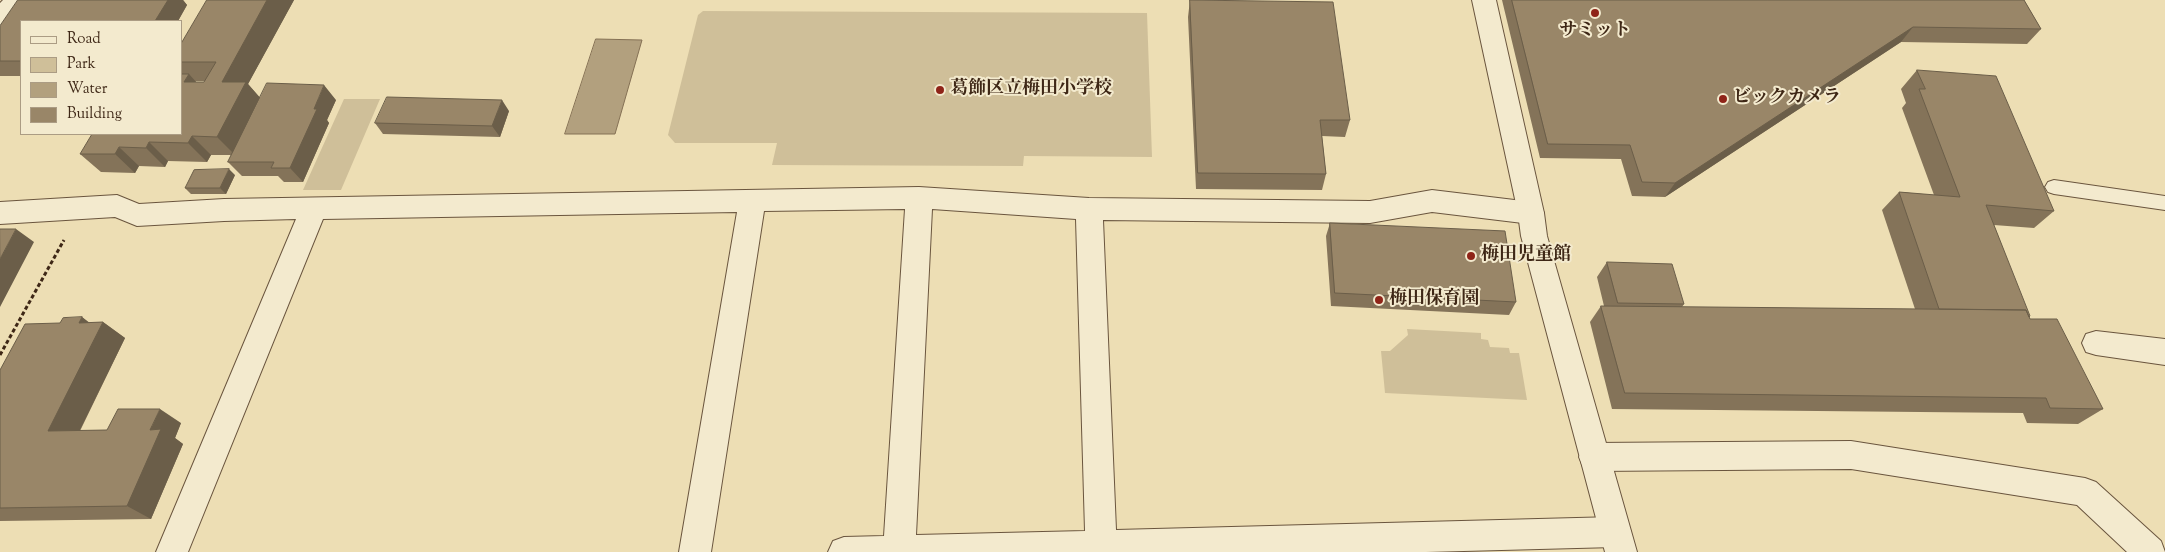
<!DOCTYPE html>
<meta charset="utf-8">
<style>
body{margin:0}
#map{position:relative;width:2165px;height:552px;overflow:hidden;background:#eddeb4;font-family:"Sorts Mill Goudy",serif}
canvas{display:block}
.legend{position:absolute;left:20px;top:20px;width:162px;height:115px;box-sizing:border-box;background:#f3eace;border:1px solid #ab9c84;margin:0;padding:6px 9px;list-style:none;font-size:15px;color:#3e2716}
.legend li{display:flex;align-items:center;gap:10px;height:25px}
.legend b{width:25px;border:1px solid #ab9c84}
</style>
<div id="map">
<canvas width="2165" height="552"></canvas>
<ul class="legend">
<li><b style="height:6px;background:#f3eace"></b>Road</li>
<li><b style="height:14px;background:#cfbf99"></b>Park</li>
<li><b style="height:14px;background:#b2a07e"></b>Water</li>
<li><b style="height:14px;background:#998668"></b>Building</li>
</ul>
</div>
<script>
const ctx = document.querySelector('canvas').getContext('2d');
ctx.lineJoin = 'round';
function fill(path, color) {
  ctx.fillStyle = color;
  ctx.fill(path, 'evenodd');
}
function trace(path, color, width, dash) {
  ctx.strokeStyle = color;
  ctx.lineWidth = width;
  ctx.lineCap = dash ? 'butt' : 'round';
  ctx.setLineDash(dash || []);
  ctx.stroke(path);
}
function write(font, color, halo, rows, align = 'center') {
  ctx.font = font + ' "Sorts Mill Goudy","Noto Serif JP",serif';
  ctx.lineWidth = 4;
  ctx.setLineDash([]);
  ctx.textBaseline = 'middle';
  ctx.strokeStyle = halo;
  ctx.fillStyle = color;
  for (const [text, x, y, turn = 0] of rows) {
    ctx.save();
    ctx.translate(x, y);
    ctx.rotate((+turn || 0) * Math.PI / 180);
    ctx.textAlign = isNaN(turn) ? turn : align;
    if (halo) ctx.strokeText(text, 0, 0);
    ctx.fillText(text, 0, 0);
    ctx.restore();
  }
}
const green = new Path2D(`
 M703 11 1147 13 1152 157 1024 156 1023 166 772 165 777 143H675L668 135 698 15Z
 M344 99H380L341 190H303Z
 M1407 329 1481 333V339L1488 340 1490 347 1509 348 1510 353H1519L1527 400 1385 393 1381 351H1390L1408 335Z`);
const water = new Path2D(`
 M596 39 642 40 615 134H565Z`);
const path = new Path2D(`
 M0 355 64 240`);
const service = new Path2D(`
 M2054 180 2165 196V210L2054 194 2048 192 2045 187 2048 182Z`);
const minor = new Path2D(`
 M3 0H27L8 27 0 30V3Z
 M919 187 1089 198 1370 201 1432 190 1531 202 1540 205 1544 213 1540 221 1531 224 1432 212 1370 223 1103 220 1116 530 1615 517 1626 521 1631 532 1626 543 1615 547 1426 552H828L833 541 844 537 884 536 905 209 764 211 711 552H679L737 212 323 219 188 552H156L296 219 224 221 137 226 115 217 0 224V202L117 195 139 204 224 199ZM932 209 1076 219 1085 531 916 535Z
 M2096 331 2165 339V365L2096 355 2086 352 2082 343 2086 334Z
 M1851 441 2085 478 2096 482 2161 541 2165 552H2127L2077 505 1851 469 1594 471 1583 467 1579 457 1583 447 1594 443Z`);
const tertiary = new Path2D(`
 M1472 0H1496L1544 213 1547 236 1637 552H1605L1521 236 1518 213Z`);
const wall = new Path2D(`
 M18 0H183L187 5 178 21H21V76H0V26Z
 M207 0H294L248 84 260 98 336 100 327 120 329 123 303 182H284L278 176H242L228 162 231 155H211L207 162 168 161 165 167 139 166 135 173 101 172 80 154 181 134 182 74 181 73V44ZM195 81H205L204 82H196Z
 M1190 0 1350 120 1345 137 1322 136 1326 174 1322 190 1196 189 1188 17Z
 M1502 0H2024L2041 29 2027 44 1901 42 1665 197 1632 196 1621 159 1540 158Z
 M1917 70 2054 211 2034 228 1994 225 2030 319 2103 409 2078 424 2027 423 2023 413 1612 409 1590 322 1601 306H1604L1597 277 1607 262 1684 304 1682 307 1915 309 1882 210 1899 192 1934 195 1902 108 1906 103 1901 89Z
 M509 111 500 137 383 134 375 123Z
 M235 175 226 194H191L185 188Z
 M1330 223 1516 302 1509 315 1331 306 1326 236Z
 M82 317 89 323 103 322 125 338 80 431 107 430 181 423 175 438 183 444 151 519 0 521V370L60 323Z`);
const shadedWall = new Path2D(`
 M168 0H183L187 5 178 21H155Z
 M267 0H294L248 84 263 101 235 155 217 137 222 82Z
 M1913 27 1901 42 1665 197 1675 183Z
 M189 74 206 93 184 82Z
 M324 85 336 100 327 120 329 123 303 182 290 168 314 109Z
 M502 100 509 111 500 137 492 126Z
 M192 136 211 155 207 162 188 143Z
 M149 142 168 161 165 167 146 148Z
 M119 147 139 166 135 173 115 154Z
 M229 169 235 175 226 194 220 188Z
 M16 229 34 242 0 307V259Z
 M82 317 99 330 103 322 125 338 72 446 48 431 79 323Z
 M160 409 181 423 175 438 183 444 151 519 127 506 150 430Z`);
const building = new Path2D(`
 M18 0H168L155 21H21V61H0V26Z
 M207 0H267L222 82H246L217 137 192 136 188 143 149 142 146 148 119 147 115 154H80L92 134H181V74H189L184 82H204L216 62H181V44Z
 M1190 0 1333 2 1350 120H1320L1326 174 1198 173Z
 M1512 0H2024L2041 29 1913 27 1675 183 1642 182 1630 145 1548 144Z
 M1917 70 1996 76 2054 211 1986 205 2030 316 2029 317 2026 310 1939 309 1899 192 1960 197 1919 89H1925Z
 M267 83 324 85 314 109H317L290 168H271L274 162H228Z
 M387 97 502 100 492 126 375 123Z
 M229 169 220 188H185L194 170Z
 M1330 223 1505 231 1516 302 1335 293Z
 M0 229H16L0 259Z
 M1607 262 1672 264 1684 304 1618 303Z
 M1601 306 2026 310 2030 319H2057L2103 409 2050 408 2046 398 1625 393Z
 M82 317 79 323 103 322 48 431 107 430 118 409H160L150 430 161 429 127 506 0 508V370L25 324 60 323 63 318Z`);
const markers = [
 [1595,13,5,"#8f2418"],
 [940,90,5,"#8f2418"],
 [1723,99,5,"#8f2418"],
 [1471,256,5,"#8f2418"],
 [1379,300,5,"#8f2418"]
];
const poiNames = [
 ["サミット",1595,32,"center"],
 ["葛飾区立梅田小学校",950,90],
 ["ビックカメラ",1733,99],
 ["梅田児童館",1481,256],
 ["梅田保育園",1389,300]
];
fill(green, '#cfbf99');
fill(water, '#b2a07e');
trace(water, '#847054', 1);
trace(service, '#6a553e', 2);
trace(minor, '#6a553e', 2);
trace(tertiary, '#6a553e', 2);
trace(path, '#3e2716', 3, [4, 2.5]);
fill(service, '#f3eace');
fill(minor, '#f3eace');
fill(tertiary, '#f3eace');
fill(wall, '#847359');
fill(shadedWall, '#6b5e49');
fill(building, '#998668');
trace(building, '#6b5e49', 1);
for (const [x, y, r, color] of markers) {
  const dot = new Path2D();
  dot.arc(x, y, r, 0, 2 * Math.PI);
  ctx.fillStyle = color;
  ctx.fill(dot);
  trace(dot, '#f3eace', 2);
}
write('bold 18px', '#3e2716', '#f3eace', poiNames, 'left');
</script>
